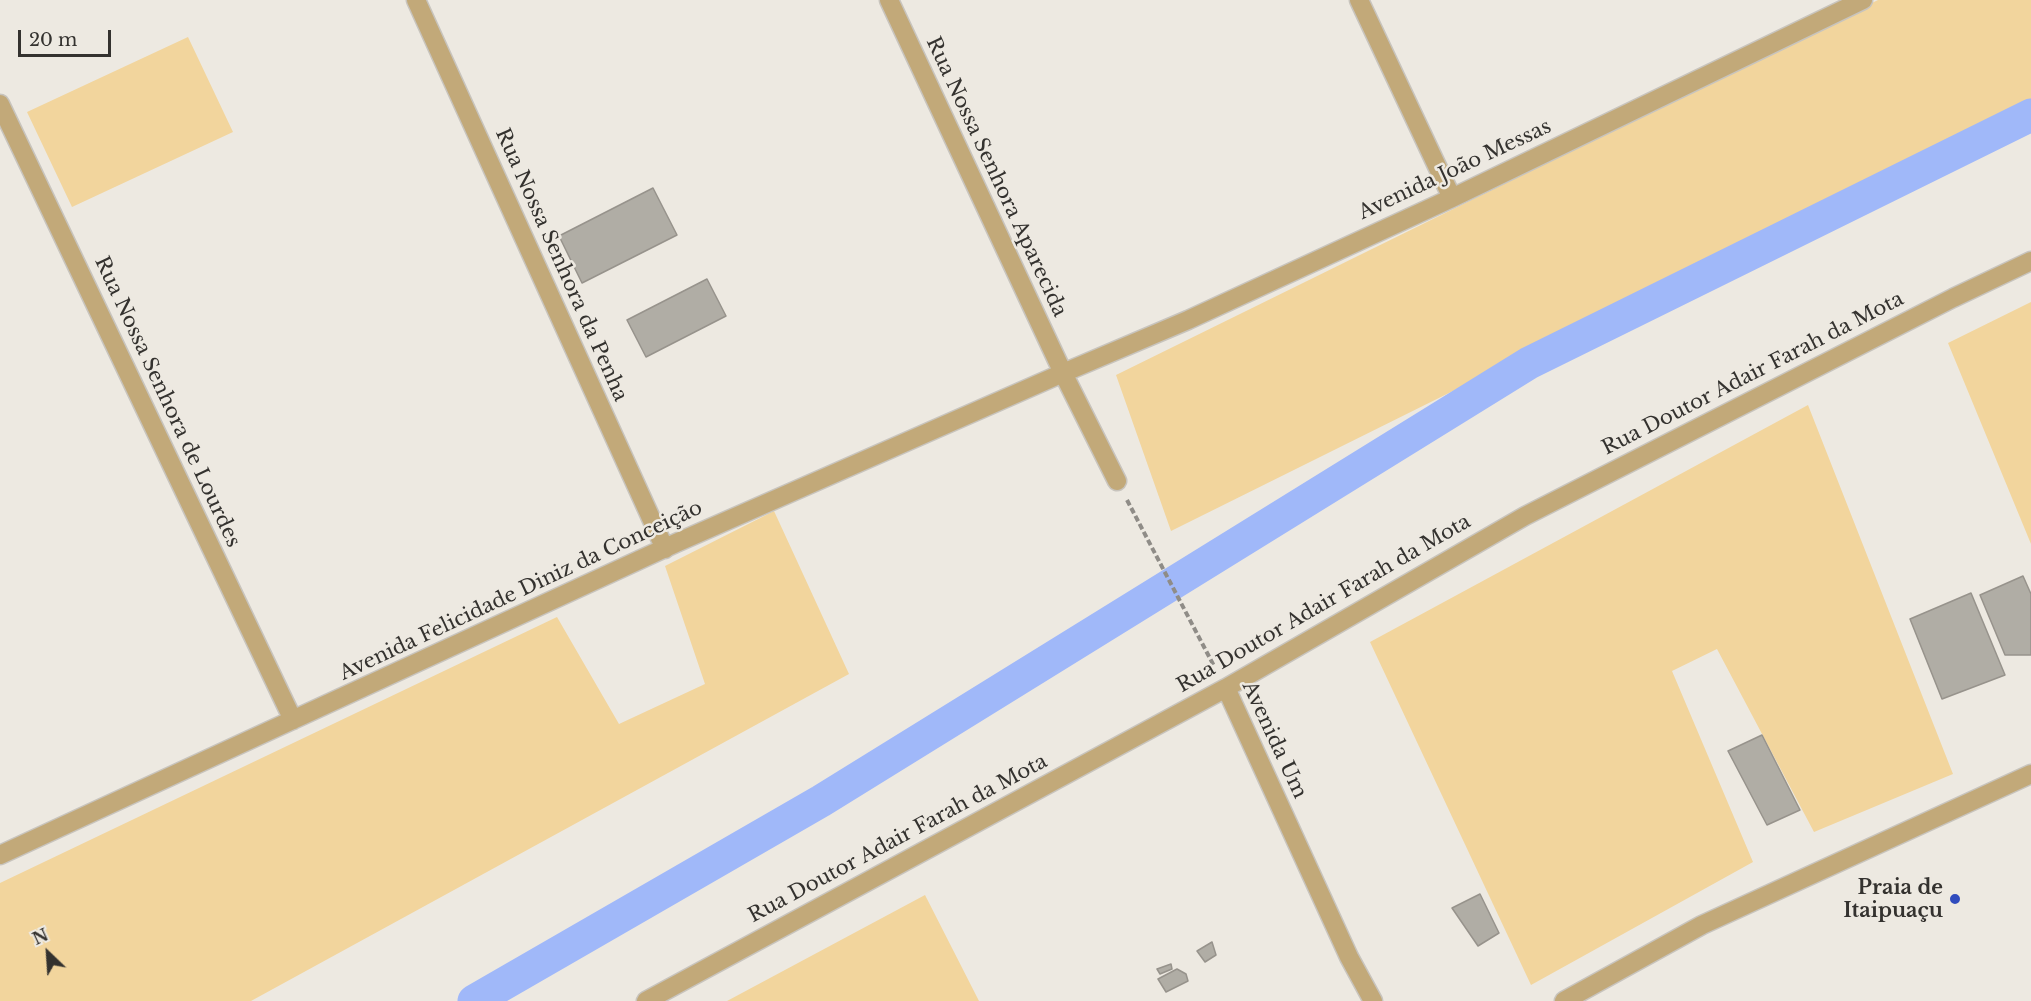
<!DOCTYPE html>
<meta charset="utf-8">
<style>
body{margin:0}
#map{position:relative;width:2031px;height:1001px;overflow:hidden;background:#ede9e1;font-family:"Libre Baskerville",serif}
canvas{display:block}
.north{position:absolute;left:18px;top:923px;width:60px;height:60px;-webkit-text-stroke:4px #ede9e1;paint-order:stroke;rotate:335deg;font-size:16px;font-weight:700;line-height:24px;text-align:center;color:#34322f}
.north::after{content:'';display:block;margin:auto;width:21px;height:27px;background:#34322f;clip-path:polygon(50% 0,100% 100%,50% 72%,0 100%)}
.scale{position:absolute;left:18px;top:30px;width:93px;height:27px;box-sizing:border-box;border:3px solid #34322f;border-top:0;padding-left:8px;font-size:18px;line-height:21px;white-space:nowrap;color:#34322f;-webkit-text-stroke:4px #ede9e1;paint-order:stroke}
</style>
<div id="map">
<canvas width="2031" height="1001"></canvas>
<div class="north">N</div>
<div class="scale">20 m</div>
</div>
<script>
const ctx = document.querySelector('canvas').getContext('2d');
ctx.lineJoin = 'round';
function fill(path, color) {
  ctx.fillStyle = color;
  ctx.fill(path, 'evenodd');
}
function trace(path, color, width, dash) {
  ctx.strokeStyle = color;
  ctx.lineWidth = width;
  ctx.lineCap = dash ? 'butt' : 'round';
  ctx.setLineDash(dash || []);
  ctx.stroke(path);
}
function write(font, color, halo, rows, align = 'center') {
  ctx.font = font + ' "Libre Baskerville",serif';
  ctx.lineWidth = 5;
  ctx.setLineDash([]);
  ctx.textBaseline = 'middle';
  ctx.strokeStyle = halo;
  ctx.fillStyle = color;
  for (const [text, x, y, turn = 0] of rows) {
    ctx.save();
    ctx.translate(x, y);
    ctx.rotate((+turn || 0) * Math.PI / 180);
    ctx.textAlign = isNaN(turn) ? turn : align;
    if (halo) ctx.strokeText(text, 0, 0);
    ctx.fillText(text, 0, 0);
    ctx.restore();
  }
}
const green = new Path2D(`
 M1878 0H2031V104L1171 531 1116 375Z
 M188 37 233 132 72 207 27 112Z
 M2031 302V544L1948 343Z
 M1808 405 1953 774 1814 832 1717 649 1672 671 1753 862 1531 985 1370 642Z
 M774 511 849 674 251 1001H0V883L557 617 619 724 705 684 665 566Z
 M925 895 979 1001H727Z`);
const canal = new Path2D(`
 M474 1001 821 801 1529 363 2031 115`);
const building = new Path2D(`
 M653 188 677 235 582 283 559 236Z
 M707 279 726 316 646 357 627 320Z
 M2023 576 2031 594V655H2005L1980 595Z
 M1971 593 2005 675 1942 699 1910 619Z
 M1762 735 1800 810 1767 825 1728 751Z
 M1480 894 1499 933 1478 946 1452 908Z
 M1212 942 1216 955 1205 962 1197 951Z
 M1171 964 1172 969 1160 974 1157 969Z
 M1177 969 1186 974 1188 981 1166 992 1158 979Z`);
const path = new Path2D(`
 M1127 500 1214 666`);
const minor = new Path2D(`
 M416 0 665 549
 M889 0 1063 373 1117 481
 M1359 0 1452 198
 M0 104 293 720
 M1226 688 1349 957 1373 1001
 M0 855 676 543 1063 373 1188 320 1452 198 1863 0
 M646 1001 1226 688 1525 516 1953 298 2031 261
 M1564 1001 1702 925 2031 774`);
const markers = [
 [1955,899,6,"#304cbd"]
];
const streetNames = [
 ["Avenida João Messas",1455,170,-25],
 ["Rua Nossa Senhora Aparecida",996,177,65],
 ["Rua Nossa Senhora da Penha",561,265,66],
 ["Rua Doutor Adair Farah da Mota",1753,374,-27],
 ["Rua Nossa Senhora de Lourdes",167,402,65],
 ["Avenida Felicidade Diniz da Conceição",521,591,-25],
 ["Rua Doutor Adair Farah da Mota",1324,604,-30],
 ["Avenida Um",1274,740,65],
 ["Rua Doutor Adair Farah da Mota",898,839,-28]
];
const poiNames = [
 ["Praia de",1943,888],
 ["Itaipuaçu",1943,911]
];
fill(green, '#f2d59d');
trace(canal, '#a0b8f9', 33);
fill(building, '#b0ada5');
trace(building, '#97938c', 1.5);
trace(minor, '#c8c4bd', 21);
trace(path, '#8f8c87', 4, [6, 3]);
trace(minor, '#c2a979', 18);
for (const [x, y, r, color] of markers) {
  const dot = new Path2D();
  dot.arc(x, y, r, 0, 2 * Math.PI);
  ctx.fillStyle = color;
  ctx.fill(dot);
  trace(dot, '#ede9e1', 2);
}
write('20px', '#34322f', '#ede9e1', streetNames);
write('bold 20px', '#34322f', '#ede9e1', poiNames, 'right');
</script>
